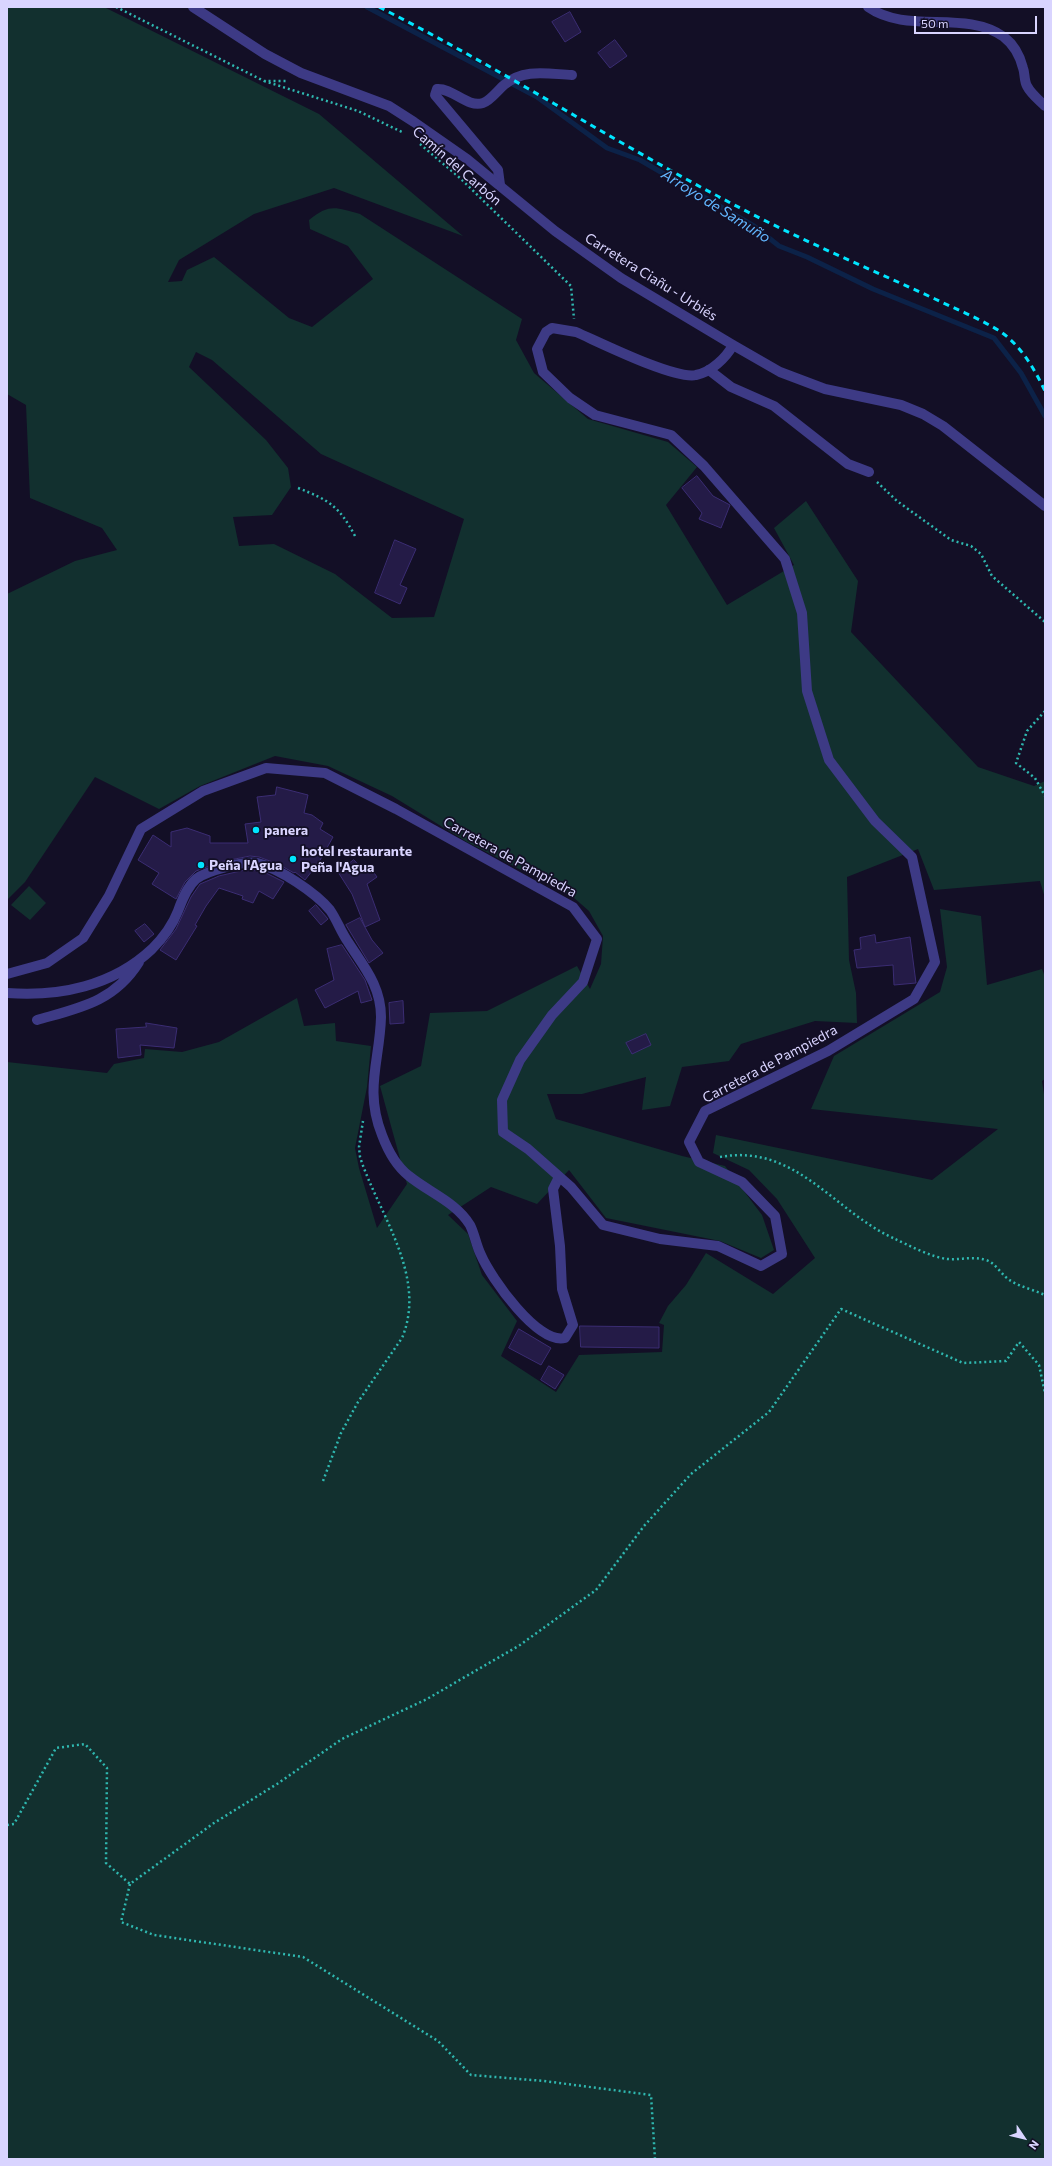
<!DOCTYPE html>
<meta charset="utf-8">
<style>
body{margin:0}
#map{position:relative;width:1052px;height:2166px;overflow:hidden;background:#130f26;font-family:Commissioner,sans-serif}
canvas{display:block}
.frame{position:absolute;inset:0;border:8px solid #d9d4ff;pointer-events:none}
.north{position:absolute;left:1004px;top:2118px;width:40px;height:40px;-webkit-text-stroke:3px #130f26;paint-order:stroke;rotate:125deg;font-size:11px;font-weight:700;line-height:16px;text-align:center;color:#d9d4ff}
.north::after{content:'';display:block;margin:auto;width:14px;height:18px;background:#d9d4ff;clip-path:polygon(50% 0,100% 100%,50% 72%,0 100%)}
.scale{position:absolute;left:914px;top:16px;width:123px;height:18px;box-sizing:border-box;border:2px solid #d9d4ff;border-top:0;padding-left:5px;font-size:12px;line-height:14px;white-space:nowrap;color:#d9d4ff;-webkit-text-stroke:3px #130f26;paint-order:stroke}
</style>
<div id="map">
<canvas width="1052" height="2166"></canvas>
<div class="frame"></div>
<div class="north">N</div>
<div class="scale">50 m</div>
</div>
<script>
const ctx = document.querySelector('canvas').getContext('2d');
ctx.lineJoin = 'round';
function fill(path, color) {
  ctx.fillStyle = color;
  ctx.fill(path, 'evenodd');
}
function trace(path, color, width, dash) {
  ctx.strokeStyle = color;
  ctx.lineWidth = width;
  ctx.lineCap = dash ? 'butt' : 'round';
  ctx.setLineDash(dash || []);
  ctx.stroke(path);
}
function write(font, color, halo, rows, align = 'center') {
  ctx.font = font + ' Commissioner,sans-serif';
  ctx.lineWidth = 3.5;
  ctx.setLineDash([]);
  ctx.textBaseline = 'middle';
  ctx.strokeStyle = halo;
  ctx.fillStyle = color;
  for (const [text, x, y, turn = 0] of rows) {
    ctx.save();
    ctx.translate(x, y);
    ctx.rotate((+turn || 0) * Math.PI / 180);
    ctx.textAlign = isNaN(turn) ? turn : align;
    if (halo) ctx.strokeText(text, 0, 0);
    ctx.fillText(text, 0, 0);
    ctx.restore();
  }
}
const green = new Path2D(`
 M7 7H104L319 114 463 236 334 188 254 214 179 260 168 282 182 281 187 270 214 257 289 318 312 327 373 279 348 246 310 229 309 220C330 203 336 208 360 214L522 319 516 340 534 373 588 419 668 442 697 467 666 505 727 605 794 565 774 528 806 501 858 581 851 632 978 767 1034 786 1045 781V898L1040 881 934 890 918 849 847 877 849 960 856 993 857 1023 815 1021 741 1044 729 1061 682 1067 670 1106 642 1110 646 1077 582 1094H547L556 1119 682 1156 725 1166 762 1215 774 1250 761 1258 720 1241 606 1218 569 1170 537 1204 491 1187 448 1215 468 1234 482 1275 517 1321 501 1356 556 1392 579 1355 662 1352 664 1325 659 1323 668 1306 686 1285 706 1253 773 1294 815 1258 777 1199 749 1170 713 1153 716 1135 932 1180 998 1129 811 1109 834 1056 940 992 947 967 940 909 981 916 987 985 1042 969 1045 977V1079L1042 1081 1045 1101V2159H7V1062L107 1073 114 1064 144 1058 145 1049 182 1052 219 1042 297 998 304 1026 335 1023 336 1041 371 1046 367 1087 355 1148 359 1168 377 1228 407 1184 380 1086 421 1066 430 1013 487 1011 577 966 590 989 601 964 603 936 589 911 573 897 467 842 392 796 328 766 275 756 200 786 159 809 95 777 25 882 7 900V594L75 561 117 550 102 528 30 498 26 405 7 394ZM196 352 212 360 321 454 464 519 434 617 392 618 335 574 274 544 239 546 233 517 272 515 291 487 288 468 266 440 189 367Z
 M29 886 46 903 30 920 11 905Z`);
const stream = new Path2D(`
 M367 7 537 97 607 148 640 160 754 226 779 246 807 257 873 289 994 338 1021 373 1045 416`);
const building = new Path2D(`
 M570 12 581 32 565 42 552 22Z
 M615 40 627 56 610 68 598 53Z
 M697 476 713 496 730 505 721 528 699 519 702 513 682 488Z
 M395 540 416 549 400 585 407 588 400 604 375 593Z
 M277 787 308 795 304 813 312 815 323 823 320 829 333 837 319 862 305 880 295 872 294 873 278 864 259 857 250 856 220 862 196 871 185 882 176 899 152 884 159 873 138 860 153 835 171 847V832L187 828 210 836V843H248L245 824 261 822 257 797 275 795Z
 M354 860 363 870 369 866 377 877 367 884 380 920 365 927 352 894 338 872Z
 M250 869 264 872 284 882 273 899 259 891 253 903 242 899 243 896 219 888 206 906 195 925 197 926 176 960 160 950 176 929 191 897 200 884 219 876Z
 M316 905 328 919 321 925 309 911Z
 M360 918 372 940 383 953 369 963 346 925Z
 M145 924 154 934 144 942 135 931Z
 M875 935 876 943 910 937 916 983 894 985 893 965 857 968 854 950 861 949 860 938Z
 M342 945 365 980 372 1000 361 1003 358 991 325 1008 315 990 334 980 327 949Z
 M403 1001 404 1023 390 1024 389 1003Z
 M146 1023 177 1028 174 1048 140 1045 141 1055 118 1058 116 1029 146 1027Z
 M646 1034 651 1045 632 1054 626 1043Z
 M580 1326 659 1327V1348L581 1347Z
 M519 1329 551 1348 541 1365 509 1348Z
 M549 1366 564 1375 555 1389 541 1380Z`);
const path = new Path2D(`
 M116 7 264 81H286
 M264 81 358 111 404 133
 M420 144 460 178 571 286 574 319
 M877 482 897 501 951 540 971 546 981 554 992 576 1045 622
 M298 488C329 500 339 506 355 536
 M1045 711 1027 731 1016 763 1035 778 1045 796
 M720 1157C795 1143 834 1211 893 1238 908 1245 931 1257 947 1259 960 1260 973 1256 986 1260 996 1263 1002 1276 1011 1281 1021 1287 1034 1290 1045 1295
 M323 1481 341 1433 358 1402 402 1338C428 1276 378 1213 360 1157L359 1147 363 1121
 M7 1825 14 1824 56 1748 85 1744 107 1768 106 1863 130 1884 214 1823 277 1784 342 1739 427 1699 520 1645 596 1590 644 1526 691 1474 769 1412 841 1309 963 1363 1006 1361 1019 1342 1039 1365 1045 1393
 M130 1884 121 1922 154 1935 303 1957 438 2041 471 2075 544 2081 651 2095 655 2159`);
const service = new Path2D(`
 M868 7C908 35 964 9 1004 37 1013 44 1020 56 1023 68 1025 73 1024 81 1027 86 1031 94 1039 100 1045 106
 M709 370 731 387 774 406 848 464 869 472
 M7 993C59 997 113 986 152 949 162 939 173 924 178 911 182 900 187 887 196 879 205 872 219 869 230 866 239 864 248 861 257 863 279 868 316 893 330 910 337 920 341 932 348 942 364 967 381 986 381 1017 380 1060 364 1090 382 1135 388 1151 396 1166 409 1176 430 1193 456 1202 470 1225 475 1235 476 1245 481 1255 491 1278 538 1345 565 1338L573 1325 562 1289 560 1246 553 1189 559 1177
 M37 1020C79 1008 114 1002 139 962`);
const minor = new Path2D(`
 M500 185 498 170 435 95 437 89C453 88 467 108 483 103 490 101 498 90 504 85 524 68 548 74 572 75`);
const tertiary = new Path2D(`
 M193 7 265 54 301 73 389 106 414 122 467 159 555 231 621 278 733 345 780 372 825 389 901 405 923 414 943 426 1045 506
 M7 974 47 963 83 938 109 896 141 829 203 791 266 768 325 773 396 809 573 907 597 939 583 982 552 1015 520 1060 502 1100 503 1132 528 1149 571 1187 603 1225 660 1239 718 1246 761 1266 782 1254 775 1216 742 1182 699 1162 689 1142 705 1111 828 1051 914 999 935 962 912 857 875 821 829 760 807 691 802 613 785 559 704 466 671 435 595 415 570 398 543 372 537 349 546 332 552 328 576 332C599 342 675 380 696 375 711 372 726 358 733 345`);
const rail = new Path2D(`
 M379 7C516 76 644 162 782 229 833 254 884 275 935 299 956 309 978 318 998 330 1020 344 1034 368 1045 391`);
const markers = [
 [256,830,4,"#00e5ff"],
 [293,859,4,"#00e5ff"],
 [201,865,4,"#00e5ff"]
];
const streetNames = [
 ["Camín del Carbón",457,166,41],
 ["Carretera Ciañu - Urbiés",651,277,32],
 ["Carretera de Pampiedra",510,857,29],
 ["Carretera de Pampiedra",770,1064,-28]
];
const poiNames = [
 ["panera",264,830],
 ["hotel restaurante",301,851],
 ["Peña l'Agua",301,867],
 ["Peña l'Agua",209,865]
];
const waterNames = [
 ["Arroyo de Samuño",716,206,32]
];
fill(green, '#12302f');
trace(stream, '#0c2248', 5);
fill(building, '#241b47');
trace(building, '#3b2d73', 1);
trace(path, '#2fb8b0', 2.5, [2, 3]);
trace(service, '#3d3a85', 10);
trace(minor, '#3d3a85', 10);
trace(tertiary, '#3d3a85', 10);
trace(rail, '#00e5ff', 3, [6, 5]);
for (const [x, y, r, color] of markers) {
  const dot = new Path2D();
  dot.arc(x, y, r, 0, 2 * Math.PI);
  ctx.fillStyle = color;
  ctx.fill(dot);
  trace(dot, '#130f26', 1.5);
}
write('14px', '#d9d4ff', '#130f26', streetNames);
write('bold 14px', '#d9d4ff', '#130f26', poiNames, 'left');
write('italic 15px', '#62b6ff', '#130f26', waterNames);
</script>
